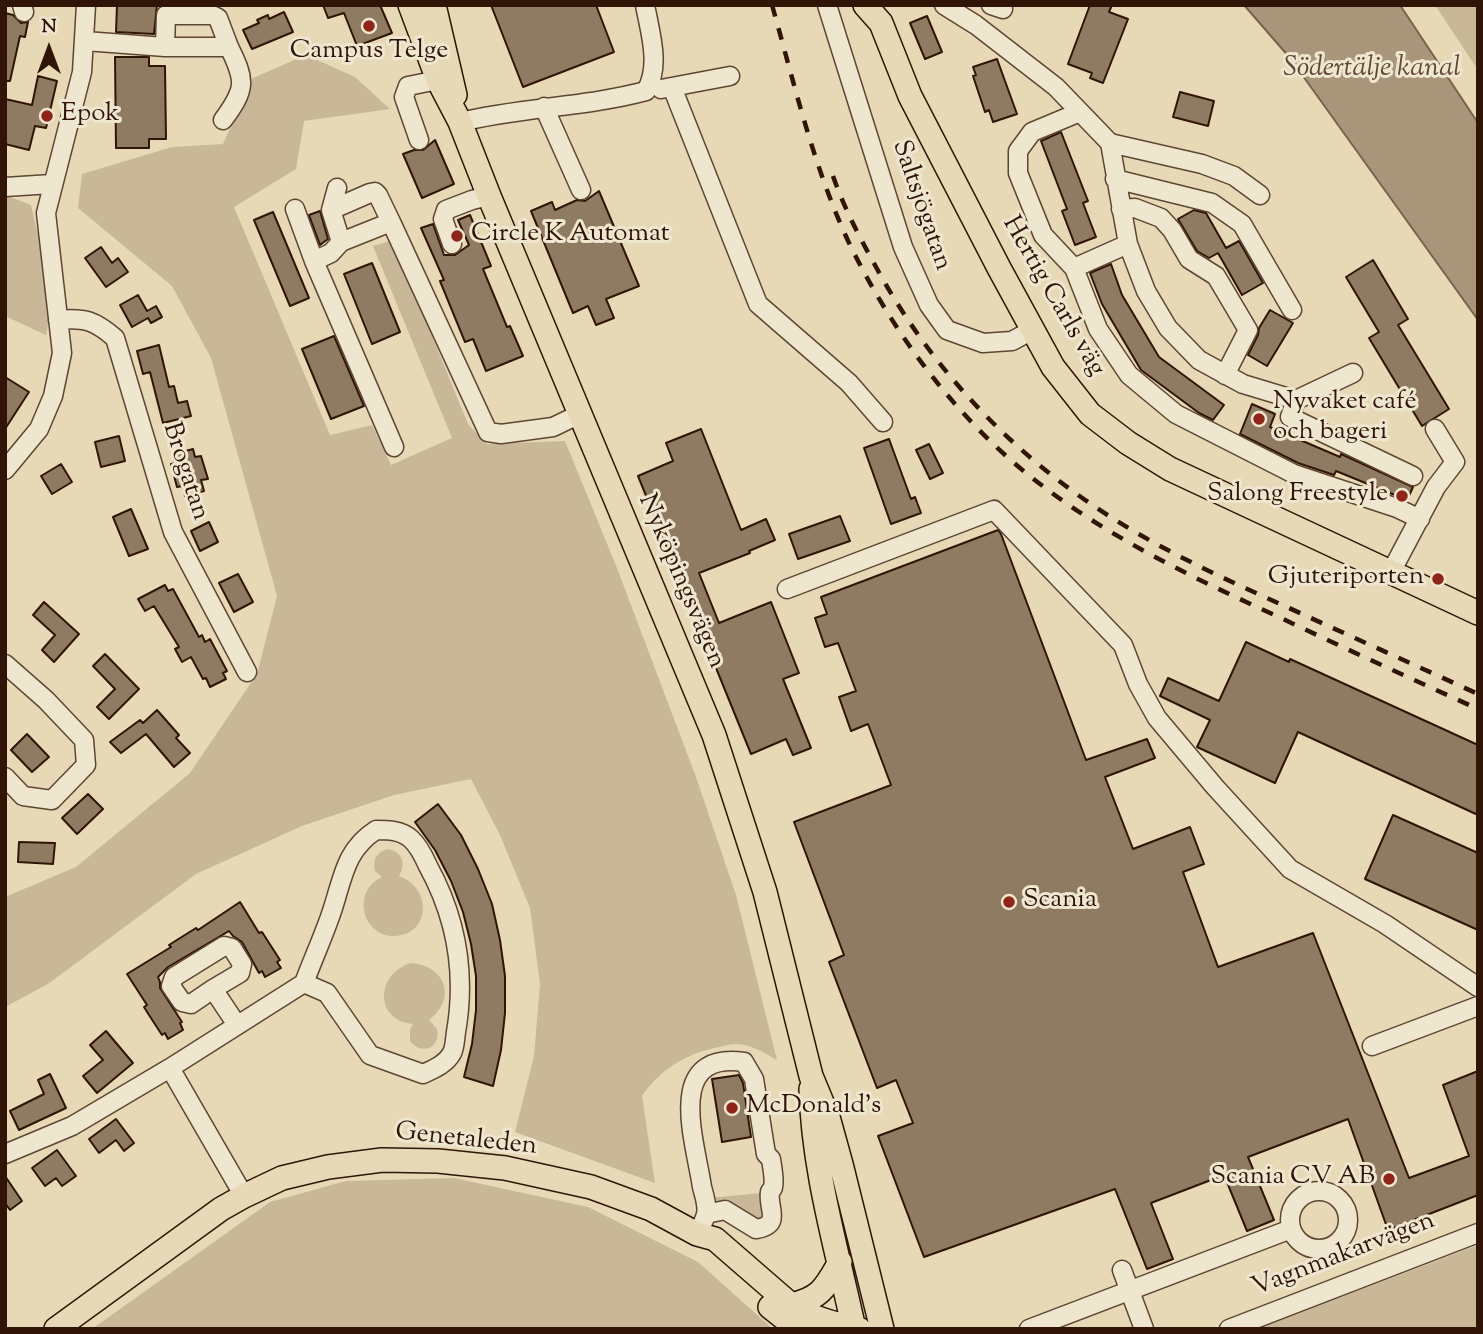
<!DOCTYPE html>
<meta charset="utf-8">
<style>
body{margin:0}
#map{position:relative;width:1483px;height:1334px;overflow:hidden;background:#e7d9b6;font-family:"Sorts Mill Goudy",serif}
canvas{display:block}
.frame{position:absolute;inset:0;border:7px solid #301506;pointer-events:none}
.north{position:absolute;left:14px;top:14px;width:70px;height:70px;-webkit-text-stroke:5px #efe6d0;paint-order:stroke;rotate:0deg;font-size:19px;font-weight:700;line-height:28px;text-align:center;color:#301506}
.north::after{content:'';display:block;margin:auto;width:24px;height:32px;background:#301506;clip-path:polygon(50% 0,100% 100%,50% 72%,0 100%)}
</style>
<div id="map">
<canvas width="1483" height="1334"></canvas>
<div class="frame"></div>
<div class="north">N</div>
</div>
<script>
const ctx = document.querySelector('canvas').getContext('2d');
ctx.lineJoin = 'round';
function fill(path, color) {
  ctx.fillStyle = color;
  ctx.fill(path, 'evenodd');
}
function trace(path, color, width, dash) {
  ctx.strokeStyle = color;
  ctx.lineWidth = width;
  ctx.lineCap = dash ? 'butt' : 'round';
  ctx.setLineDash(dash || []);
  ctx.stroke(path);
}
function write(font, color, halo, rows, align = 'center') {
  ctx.font = font + ' "Sorts Mill Goudy",serif';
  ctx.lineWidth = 6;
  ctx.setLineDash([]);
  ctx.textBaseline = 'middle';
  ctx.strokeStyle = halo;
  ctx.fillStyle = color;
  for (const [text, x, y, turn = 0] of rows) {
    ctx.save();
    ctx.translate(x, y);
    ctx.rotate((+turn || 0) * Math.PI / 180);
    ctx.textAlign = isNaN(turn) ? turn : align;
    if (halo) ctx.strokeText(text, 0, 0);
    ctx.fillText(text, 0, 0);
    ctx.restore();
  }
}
const green = new Path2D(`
 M1435 5H1478V70Z
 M306 55 355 77 390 109 304 121 296 169 234 207 330 435 372 425 391 465 452 438 373 246 390 241 412 287 468 424 487 444 565 441 617 568 696 777 736 895 777 1060C764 1053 751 1044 736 1044 729 1044 721 1047 714 1048 684 1055 660 1070 642 1096L655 1183 515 1132 534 1056 540 984 530 908 500 835 471 779 394 795 302 826 196 874 48 984 5 1007V897L76 867 190 773 257 674 277 596 211 358 172 286 78 208 82 174 172 147 223 144 253 78Z
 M5 195 31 205C39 240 56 301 46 335L5 316Z
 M388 849C403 852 406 864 399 876 431 887 432 933 396 936 362 938 351 891 382 877L375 871C372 859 377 852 388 849Z
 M410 963C445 965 458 998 429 1020L437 1029C441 1048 422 1056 410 1041V1030L413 1024C376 1021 374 976 410 963Z
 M454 1178 588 1207 698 1262 773 1329H92L270 1202 346 1181Z
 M761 1193 769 1210 760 1221 717 1206 709 1198Z
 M1478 1245V1329H1258Z`);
const water = new Path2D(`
 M1244 5H1400L1478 123V320L1290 58Z`);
const building = new Path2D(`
 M117 5H157L154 34 116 32Z
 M323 5H380L392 33 357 46 344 13 328 18Z
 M491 5H596L614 52 523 87Z
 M1090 5H1112L1109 12 1128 19 1103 83 1090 78 1092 73 1068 64Z
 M284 12 293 32 252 49 243 30 259 23 257 20 268 15 269 19Z
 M5 13 13 15 21 23 28 22 25 37 20 36 10 81H5Z
 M927 16 942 52 925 59 910 23Z
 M115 57H149V66H165L166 139H149V148H116Z
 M997 59 1017 114 993 122 989 110 985 112 973 76 976 75 973 67Z
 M38 76 57 81 46 128 35 126 29 150 5 144V99L32 105Z
 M1180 92 1214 101 1208 126 1173 117Z
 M1061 132 1088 201 1083 203 1096 237 1075 245 1062 211 1067 209 1041 141Z
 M435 140 454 184 422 198 403 154 414 150H423Z
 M599 191 639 286 606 299 614 318 596 325 588 306 573 313 531 211 552 202 555 210 577 200 585 201Z
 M1194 210 1206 213 1226 248 1239 241 1263 283 1242 295 1218 253 1209 258 1197 251 1178 219Z
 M320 211 328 239 320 245 309 215Z
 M273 212 309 298 290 306 254 220Z
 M470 215 491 266 483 269 507 327 510 326 523 356 486 371 473 339 465 342 440 281 444 280 421 228 433 224 444 255H455L469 245 458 220Z
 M101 247 112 263 118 258 128 272 106 287 85 258Z
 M1373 260 1408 319 1398 325 1449 409 1422 426 1369 338 1379 332 1346 277Z
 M372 263 400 332 372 344 344 274Z
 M1111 264 1122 295 1159 357 1224 405 1213 420 1199 413 1141 370 1102 304 1090 273Z
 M138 295 147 311 156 306 162 317 151 323 148 318 132 327 120 305Z
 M1270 310 1293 323 1267 366 1248 355 1258 335 1259 328Z
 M334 336 364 406 331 419 302 349Z
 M159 345 169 387 174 386 178 403 187 401 191 416 163 423 150 372 143 374 137 351Z
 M5 377 29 392 5 429Z
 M1252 404 1275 414 1270 427 1340 457 1341 454 1413 487 1407 500 1336 471 1334 475 1298 463 1240 434Z
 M701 429 741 530 766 519 775 540 749 551 750 553 699 573 719 623 771 602 799 673 783 679 811 748 793 755 786 739 751 754 638 476 673 461 666 443Z
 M119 436 125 461 101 467 95 442Z
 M889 439 911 499 915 497 921 513 891 524 864 448Z
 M929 444 943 473 930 479 916 450Z
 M193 449 195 457 201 456 208 479 201 480 204 491 185 496 183 486 177 487 171 464 177 463 174 454Z
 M61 464 72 482 52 494 41 476Z
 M131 509 148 549 129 556 113 517Z
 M840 516 850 541 798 559 789 534Z
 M209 522 218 542 200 551 191 531Z
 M998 530 1001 534 1086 760 1147 739 1155 758 1105 777 1133 849 1190 827 1204 864 1183 872 1218 967 1313 933 1409 1178 1469 1156 1443 1085 1478 1071V1195L1388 1230 1348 1119 1248 1157 1274 1220 1247 1231 1224 1175 1151 1203 1173 1259 1147 1269 1115 1189 924 1257 878 1136 913 1123 896 1080 877 1088 829 962 844 955 794 822 891 785 868 724 851 731 839 697 856 691 838 643 825 647 815 618 827 614 821 597Z
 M238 574 253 602 234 612 219 583Z
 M165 585 168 591 173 589 199 637 202 635 205 642 210 639 227 671 223 673 226 679 210 687 206 678 203 679 191 657 182 662 175 649 179 647 154 606 145 611 138 599Z
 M44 602 79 634 54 662 42 650 55 635 33 615Z
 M1246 642 1289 662 1290 659 1478 745V815L1298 732 1275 783 1197 747 1210 720 1160 696 1168 678 1219 701Z
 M105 654 139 689 109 719 97 707 115 689 93 666Z
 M157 710 179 735 176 738 190 753 174 767 146 734 121 753 110 742 140 720 143 723Z
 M27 734 49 757 32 772 11 750Z
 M88 794 103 809 77 834 62 818Z
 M438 804 461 835 478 869 492 904 500 940 505 976V1013L501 1050 493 1086 464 1077 472 1044 476 1010V976L471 944 463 912 451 881 435 850 415 822Z
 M1393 815 1478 853V930L1365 879Z
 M19 842 55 843 53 864 18 862Z
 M240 902 259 933 262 932 280 960 277 962 281 968 265 977 262 971 259 973 242 942 233 936 229 931 168 967 158 977 160 982V988L182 1022 180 1023 183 1030 168 1039 165 1033 162 1035 149 1015 144 1007 147 1005 127 974 171 947 169 945 196 928 198 930Z
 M106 1031 133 1063 97 1093 83 1076 103 1060 90 1045Z
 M50 1074 66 1108 19 1130 10 1111 44 1094 38 1080Z
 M739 1075 743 1083 751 1137 722 1142 712 1079Z
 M116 1119 134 1143 124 1151 116 1140 99 1153 89 1139Z
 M57 1150 76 1176 62 1186 56 1178 45 1186 32 1168Z
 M5 1176 22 1201 10 1210 5 1203Z`);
const minor = new Path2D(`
 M22 5 24 12
 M827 5 903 247 929 305 947 330 983 343 1012 341 1034 329
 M944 5 976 25 1056 87 1110 143 1128 244 1146 291 1168 328 1199 360 1243 384 1296 400 1353 373
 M991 5 1003 9
 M85 41 165 47H229C246 81 246 89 223 120
 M165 47 166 15H212L218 18 229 47
 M672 87 758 304 849 383 883 422
 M661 89 730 76
 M544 107 581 190
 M1080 112 1032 132 1018 151V173L1043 235 1074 268 1098 329 1129 375 1176 414 1294 474 1397 508 1420 519
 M460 122C522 107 586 107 646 91 661 66 650 32 645 5
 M419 140 404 97 408 86 448 78
 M1110 143 1202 164 1234 176 1260 195
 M1115 179 1212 203 1242 224 1292 310
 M5 187 52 184
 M295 209 314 261
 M1121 209 1135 208 1161 218 1172 230 1189 259 1216 276 1248 330 1225 375
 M331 210 337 188
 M341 242 331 210 370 193 375 192 378 195 391 222
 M452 244 443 219 446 210 472 200 489 196
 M1074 268 1128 244
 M58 320C85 317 95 321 115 338L173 532 247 672
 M1296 400 1290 417 1413 476
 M394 447 314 261 331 253 341 242 391 222 488 432 501 434 553 427 580 414
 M5 470 39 429 53 396 62 353 46 213 82 72 86 5
 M1391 572 1436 487 1455 462 1435 429
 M787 589 994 510 1123 645 1138 684 1157 718 1215 787 1290 869 1385 924 1478 987
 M5 664 46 700 84 740 86 765 52 800 23 796 5 777
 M376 830C388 830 401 830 411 839 419 846 424 857 428 866 456 917 466 974 456 1032 455 1038 455 1047 452 1053 446 1064 434 1069 423 1074L370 1055 327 993 304 983C313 959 324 935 332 911 343 878 345 850 376 830Z
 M213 989 240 973 242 964 232 948 224 946 174 977 171 986 182 1002 191 1004 213 989 237 1025
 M1372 1046 1478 1006
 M170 1068 244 1196
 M5 1154 72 1126 170 1068 304 983
 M1290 1220a29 29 0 1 1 58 0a29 29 0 1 1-58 0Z
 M697 1234C700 1228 705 1220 706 1214 708 1206 704 1195 702 1187 695 1140 664 1051 744 1062L754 1079 766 1154 771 1159C772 1167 775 1180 773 1187 773 1189 771 1190 770 1192 767 1208 783 1225 756 1229L725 1210 706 1214
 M1122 1270 1144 1329
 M1029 1329 1291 1229
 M1229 1329 1478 1233`);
const major = new Path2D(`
 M410 5 438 80 460 122 489 196 714 735 765 892 811 1076 828 1117 841 1164 882 1329
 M434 5 455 95
 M865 5 881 23 910 96 999 268 1053 367 1090 414 1128 443 1170 469 1478 613
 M811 1089C813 1170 837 1250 854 1329
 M791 1305C821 1298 825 1288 840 1262
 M770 1307 798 1329
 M56 1329 221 1209 244 1196 282 1178 328 1167 382 1160 438 1161 505 1168 591 1187 651 1209 697 1234 715 1239 791 1305C812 1318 834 1324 859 1329`);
const rail = new Path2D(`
 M772 5C795 86 814 170 851 247 892 330 949 408 1020 468 1098 533 1189 576 1281 618 1346 649 1412 679 1478 709
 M833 176C844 208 860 238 876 267 927 361 1000 441 1088 502 1150 545 1220 577 1289 608 1352 637 1415 665 1478 694`);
const markers = [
 [369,26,7,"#8f2418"],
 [47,116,7,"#8f2418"],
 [457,236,7,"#8f2418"],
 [1259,419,7,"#8f2418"],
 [1402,496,7,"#8f2418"],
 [1438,579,7,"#8f2418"],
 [1009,902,7,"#8f2418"],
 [732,1108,7,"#8f2418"],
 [1389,1179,7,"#8f2418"]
];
const poiNames = [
 ["Campus Telge",369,53,"center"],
 ["Epok",61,116],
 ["Circle K Automat",471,236],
 ["Nyvaket café",1273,404],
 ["och bageri",1273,434],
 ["Salong Freestyle",1388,496,"right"],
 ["Gjuteriporten",1424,579,"right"],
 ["Scania",1023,902],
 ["McDonald's",746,1108],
 ["Scania CV AB",1375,1179,"right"]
];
const streetNames = [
 ["Saltsjögatan",920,206,71],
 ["Hertig Carls väg",1052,297,60],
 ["Brogatan",184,472,72],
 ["Nyköpingsvägen",680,582,67],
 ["Genetaleden",466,1141,6],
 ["Vagnmakarvägen",1344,1256,-21]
];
const waterNames = [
 ["Södertälje kanal",1372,70]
];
fill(green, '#c8b898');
fill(water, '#a9967a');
trace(water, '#79624c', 2);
fill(building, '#8f7b62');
trace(building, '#301506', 2);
trace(minor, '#5e4632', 21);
trace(major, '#301506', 26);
trace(minor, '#efe6d0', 18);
trace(major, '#e7d9b6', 23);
trace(rail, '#301506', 4.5, [12, 12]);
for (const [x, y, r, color] of markers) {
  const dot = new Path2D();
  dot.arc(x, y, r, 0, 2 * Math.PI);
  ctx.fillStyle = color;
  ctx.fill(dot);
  trace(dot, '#efe6d0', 2.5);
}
write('26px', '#301506', '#efe6d0', poiNames, 'left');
write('26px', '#301506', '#efe6d0', streetNames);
write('italic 28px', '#604934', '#efe6d0', waterNames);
</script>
